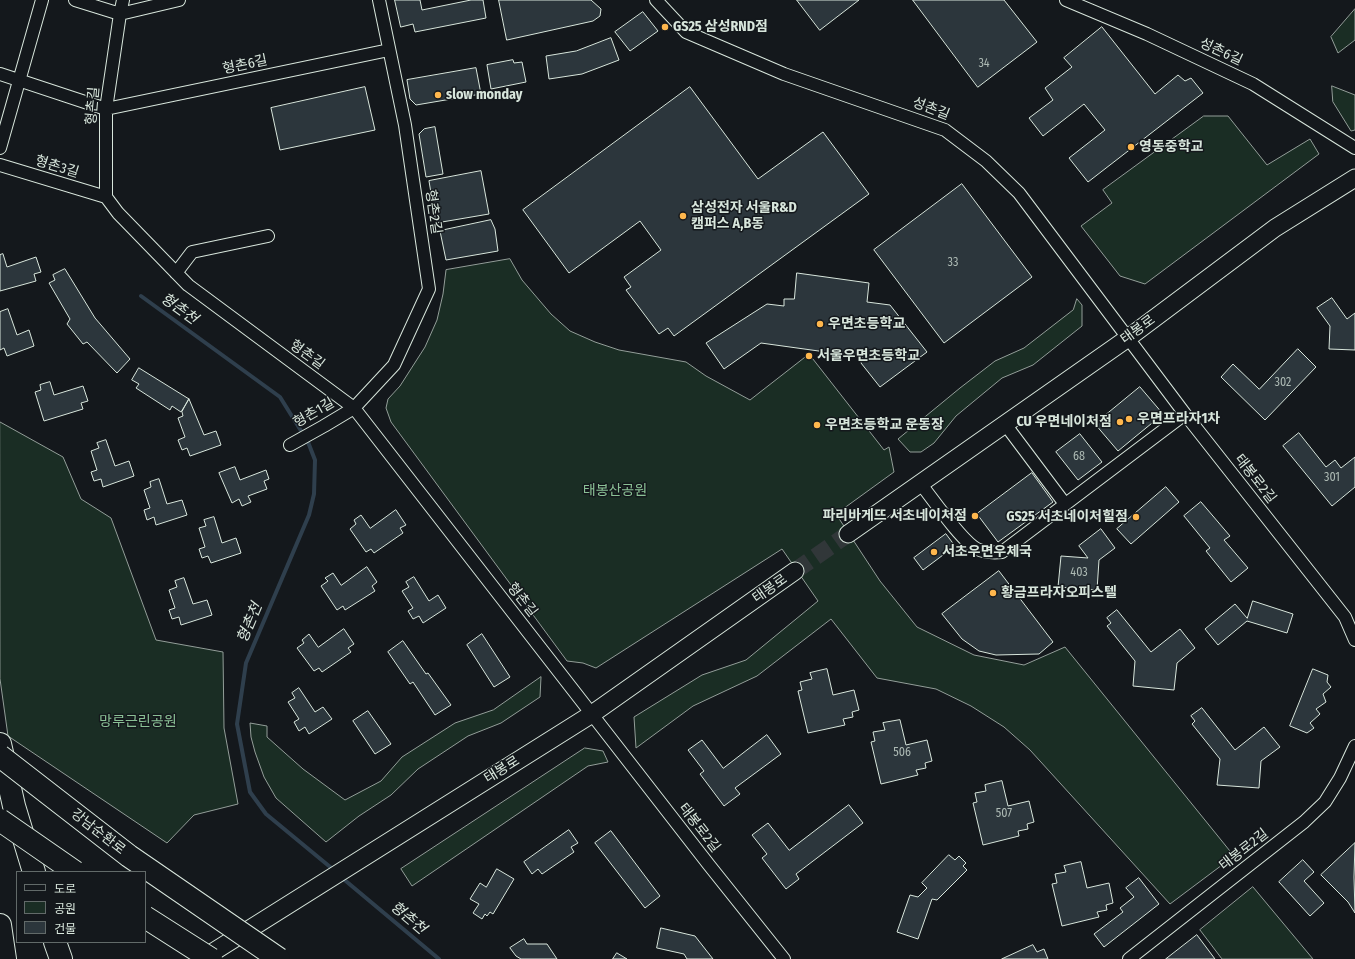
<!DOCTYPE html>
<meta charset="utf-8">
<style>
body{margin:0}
#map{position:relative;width:1355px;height:959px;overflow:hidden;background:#14181c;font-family:"Fira Sans Condensed","Noto Sans KR",sans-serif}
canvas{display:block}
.legend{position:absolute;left:16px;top:871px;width:130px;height:72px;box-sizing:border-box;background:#14181c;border:1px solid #626a69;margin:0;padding:5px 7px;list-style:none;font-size:12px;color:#d8e6dc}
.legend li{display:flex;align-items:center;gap:8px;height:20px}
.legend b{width:20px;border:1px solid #626a69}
</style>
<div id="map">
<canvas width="1355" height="959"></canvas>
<ul class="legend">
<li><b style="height:5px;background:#14181c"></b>도로</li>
<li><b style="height:11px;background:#1a2d24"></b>공원</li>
<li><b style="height:11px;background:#2c363c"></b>건물</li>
</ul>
</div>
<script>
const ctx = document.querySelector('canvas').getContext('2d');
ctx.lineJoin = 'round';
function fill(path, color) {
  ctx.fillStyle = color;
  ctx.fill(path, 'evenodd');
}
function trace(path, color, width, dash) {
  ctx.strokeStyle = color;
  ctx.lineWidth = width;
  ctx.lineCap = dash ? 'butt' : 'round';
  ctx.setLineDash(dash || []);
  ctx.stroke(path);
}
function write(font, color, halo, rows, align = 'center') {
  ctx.font = font + ' "Fira Sans Condensed","Noto Sans KR",sans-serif';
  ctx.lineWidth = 3;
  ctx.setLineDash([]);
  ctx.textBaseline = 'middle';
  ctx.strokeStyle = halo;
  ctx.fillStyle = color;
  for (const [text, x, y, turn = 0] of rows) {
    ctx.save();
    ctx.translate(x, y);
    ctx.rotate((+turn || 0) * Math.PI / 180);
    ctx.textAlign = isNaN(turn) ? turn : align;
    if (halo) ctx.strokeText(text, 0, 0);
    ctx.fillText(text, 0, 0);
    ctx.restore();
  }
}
const green = new Path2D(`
 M1355 9V40L1338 53 1331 37Z
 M1332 86 1355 95V130L1351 131 1333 102Z
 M1204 116H1228L1267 165 1310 139 1319 154 1145 284 1120 276 1081 226 1112 203 1103 190Z
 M510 259 522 280 551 314 570 331 595 342 619 350 686 362 706 376 750 400 809 354 884 450 889 447 894 472 836 514 880 581 917 627 974 655 1024 665 1065 647 1234 856 1170 904 1030 750 1004 727 971 706 936 689 877 678 831 619 757 676 693 706 636 748 634 717 702 675 746 660 818 601 782 549 596 668 583 663 567 661 391 422 386 408 388 399 400 386 425 347 437 320 443 294 446 270Z
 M1077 299 1082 305V326L1033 365 1002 378 956 416 934 443 921 452H910L898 439 960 388 995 361 1024 348 1073 310Z
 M0 422 63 457 81 499 111 518 156 640 223 652 224 728 238 804 194 815 167 843 8 736 0 679Z
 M541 677 540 697 501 723 468 736 418 769 391 795 359 816 326 842 276 798 264 777 255 752 251 737 250 723 267 726V737L303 769 345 800 381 781 402 757 455 723 493 710Z
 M585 748 603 751 608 762 588 766 412 886 401 869Z
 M1253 887 1313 959H1222L1200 930Z`);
const stream = new Path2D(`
 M141 296 280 397 308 442 315 460 314 494 309 515 246 663 237 724 250 792 266 814 335 871
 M341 877 439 959`);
const building = new Path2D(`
 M395 0H420L422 10 471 0H483L486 18 415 32 413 24 401 27Z
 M499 0H591L601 9 600 16 593 21 507 40Z
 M797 0H859L820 30Z
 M913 0H1004L1037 42 978 87Z
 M643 12 658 31 630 51 615 32Z
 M1102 27 1155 94 1178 75 1185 81 1191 78 1203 93 1088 182 1069 158 1105 130 1084 104 1043 136 1029 118 1053 100 1045 88 1072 67 1064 58Z
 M611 38 619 60 582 74 549 79 546 56 576 51Z
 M513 60 514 63 522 62 526 82 491 89 487 65Z
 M476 68 481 94 416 105 410 99 407 80Z
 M365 87 375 130 280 150 271 108Z
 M690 87 758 179 823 132 869 194 674 336 668 328 659 334 626 290 631 287 624 277 661 250 640 221 569 273 523 210Z
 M435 127 443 174 426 177 419 134 424 129Z
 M481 171 489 214 436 223 429 181Z
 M962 184 1032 277 944 343 874 250Z
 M491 220 495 229 498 251 446 260 440 231Z
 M3 254 7 267 36 257 41 272 34 274 36 281 0 291V255Z
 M65 269 95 318 130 359 117 373 87 342 83 344 67 324 70 319 49 283 55 280 53 275Z
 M797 273 869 283 867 302 890 305 927 352 880 387 861 363 862 357 761 343 724 369 706 343 767 304 784 306V299H794Z
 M1332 298 1347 319 1355 313V350L1329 349 1330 326 1317 308Z
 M8 309 17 335 29 330 34 346 7 356 4 348 0 350V312Z
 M1298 349 1316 367 1265 420 1221 377 1233 364 1259 389Z
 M139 368 189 399 181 412 172 406 170 410 136 388 139 384 132 380Z
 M50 382 54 395 83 386 88 401 81 403 83 409 44 421 35 392 41 390 40 385Z
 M1140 387 1163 414 1118 451 1095 424Z
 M189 399 204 435 216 431 221 445 190 456 187 448 182 450 178 440 185 437 178 418 183 416 182 412Z
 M1299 433 1326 467 1335 460 1341 468 1355 457V487L1332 506 1283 446Z
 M1080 434 1102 462 1078 480 1056 452Z
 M106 440 115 466 129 461 134 476 103 487 101 479 94 481 91 472 97 470 91 451 99 448 97 443Z
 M235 467 240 480 266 470 269 479 264 481 267 489 248 496 251 502 242 506 239 499 232 503 219 473Z
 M1032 473 1053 502 998 542 977 514Z
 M159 479 167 504 182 500 187 515 156 525 154 517 147 520 144 510 150 508 144 490 151 487 150 482Z
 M1166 487 1179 502 1131 544 1117 529Z
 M1201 502 1230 536 1224 540 1248 568 1231 582 1206 551 1210 548 1184 516Z
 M396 510 406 525 400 528 403 533 374 553 371 549 366 552 350 529 356 524 354 520 361 515 370 528Z
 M214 517 222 543 236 538 241 553 211 563 208 556 202 558 199 549 205 547 199 528 206 526 204 520Z
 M1101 529 1115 548 1099 560 1097 590 1058 587 1061 556 1088 558 1079 546Z
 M946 534 955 546 923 570 914 558Z
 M367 567 377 582 372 586 375 591 345 610 343 606 337 610 321 586 328 581 325 578 333 573 341 585Z
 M999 571 1053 642 1039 654 996 655 979 651 962 639 942 614Z
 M414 577 429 601 438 595 446 608 423 623 419 616 413 619 408 611 413 608 402 591 409 587 406 582Z
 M184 578 193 604 207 600 212 615 181 625 179 617 172 619 169 610 175 608 169 590 177 587 175 581Z
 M1253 601 1293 614 1287 633 1247 621 1218 645 1205 629 1235 604 1247 618Z
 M1117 610 1151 652 1180 629 1195 648 1177 663 1174 690 1133 686 1135 661 1107 626 1111 623 1107 618Z
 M344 629 354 644 348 648 351 652 322 672 319 668 314 671 297 648 304 643 302 640 309 634 318 647Z
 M482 634 510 677 494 687 467 645Z
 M403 641 426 674 428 673 451 705 435 715 413 682 410 684 388 652Z
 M827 669 833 695 854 690 859 710 852 712 853 717 843 719 845 725 808 733 798 691 802 690 800 682 812 679 810 673Z
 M1313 669 1328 675 1327 682 1331 687 1323 694 1326 702 1316 709 1320 714 1310 723 1314 728 1307 733 1290 726Z
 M299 688 315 712 323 707 332 719 309 734 305 727 299 731 294 722 299 719 288 702 295 698 292 693Z
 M1202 708 1235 750 1264 727 1280 747 1261 761 1259 788 1217 785 1220 759 1192 724 1195 721 1191 716Z
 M368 711 391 744 375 754 353 721Z
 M900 720 906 745 927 740 932 761 925 763 926 768 916 770 918 775 881 784 871 742 875 741 873 732 885 730 883 723Z
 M767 735 781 754 735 788 740 794 724 806 700 774 704 771 688 750 702 740 723 768Z
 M1002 781 1008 806 1029 801 1034 822 1027 824 1028 829 1018 831 1019 836 983 845 973 803 977 802 975 793 986 791 985 785Z
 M849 805 863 823 796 874 799 879 786 889 762 858 767 854 752 835 768 823 789 850Z
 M569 830 578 843 571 847 574 852 542 874 538 869 532 874 524 862Z
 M611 831 660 896 645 908 595 843Z
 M1355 843 1354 877 1355 913 1348 902 1321 875Z
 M949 855 955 860 959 856 966 863 963 866 967 870 937 900 932 899 918 939 897 932 910 895 918 897 927 888 922 883Z
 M1303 860 1314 872 1304 881 1324 903 1310 916 1279 882Z
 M1081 862 1087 888 1109 883 1113 903 1106 905 1107 910 1097 912 1099 917 1062 926 1052 884 1057 883 1055 874 1066 872 1064 866Z
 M497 869 514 879 493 914 490 912 487 916 485 914 482 919 473 913 479 904 470 899 480 883 486 887Z
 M1139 878 1159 904 1104 947 1094 934 1123 912 1120 908 1134 897 1126 888Z
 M661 928 695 936 713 959H687L684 954 657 948Z
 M1197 935 1215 959H1166Z
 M524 939 527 944H547L557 959H521L516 956 510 948Z
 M1033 945 1037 952 1044 949 1048 959H1002Z
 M617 953 627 959H613Z`);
const secondaryTunnel = new Path2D(`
 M795 571 848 534`);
const street = new Path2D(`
 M75 0 120 14 179 0
 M123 0 120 14 106 109V197L118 213 188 285 354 408 709 865 784 959
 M656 0 686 32 784 74 945 130 986 161 1019 193 1185 414 1345 617 1355 640
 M1066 0 1147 34 1253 84 1355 148
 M0 74 106 109 389 50
 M0 148 42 0
 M0 165 106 197
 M176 273 192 252 268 236
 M1005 424 1065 504
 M290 445 324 426 354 408 394 365 429 289 405 125 379 0
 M920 483C932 498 962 542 977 549 986 553 993 553 1002 552L1185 414
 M1129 959 1304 822 1325 802 1340 778 1355 746`);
const secondary = new Path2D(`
 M848 534 1128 338 1275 228 1355 178
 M202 959 592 714 795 571`);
const highway = new Path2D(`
 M0 744 14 806 34 872
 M0 925 5 959
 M55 942 61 959`);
const highwayBridge = new Path2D(`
 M0 756 129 856 279 959
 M0 820 75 872
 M145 917 211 959`);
const markers = [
 [665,27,4,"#ffb74d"],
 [438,95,4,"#ffb74d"],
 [1131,147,4,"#ffb74d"],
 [683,216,4,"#ffb74d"],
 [820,324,4,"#ffb74d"],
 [809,356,4,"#ffb74d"],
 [1129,419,4,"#ffb74d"],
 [1120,422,4,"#ffb74d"],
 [817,425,4,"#ffb74d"],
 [975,516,4,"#ffb74d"],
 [1136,517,4,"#ffb74d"],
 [934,552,4,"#ffb74d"],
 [993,593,4,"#ffb74d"]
];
const numberNames = [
 ["34",984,64],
 ["33",953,263],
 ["302",1283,383],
 ["68",1079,457],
 ["301",1332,478],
 ["403",1079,573],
 ["506",902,753],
 ["507",1004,814]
];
const poiNames = [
 ["GS25 삼성RND점",673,27],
 ["slow monday",446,95],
 ["영동중학교",1139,147],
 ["삼성전자 서울R&D",691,208],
 ["캠퍼스 A,B동",691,224],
 ["우면초등학교",828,324],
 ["서울우면초등학교",817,356],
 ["우면프라자1차",1137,419],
 ["CU 우면네이처점",1112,422,"right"],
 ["우면초등학교 운동장",825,425],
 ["파리바게뜨 서초네이처점",967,516,"right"],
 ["GS25 서초네이처힐점",1128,517,"right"],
 ["서초우면우체국",942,552],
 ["황금프라자오피스텔",1001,593]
];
const streetNames = [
 ["성촌6길",1221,52,25],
 ["형촌6길",245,65,-12],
 ["형촌길",93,106,-85],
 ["성촌길",931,109,21],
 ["형촌3길",57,167,17],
 ["형촌2길",433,212,82],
 ["태봉로",1138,330,-36],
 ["형촌길",307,355,36],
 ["형촌1길",314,413,-30],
 ["태봉로2길",1255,479,52],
 ["태봉로",770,589,-35],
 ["형촌길",522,600,52],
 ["태봉로",502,770,-32],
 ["태봉로2길",699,828,52],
 ["강남순환로",98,832,38],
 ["태봉로2길",1244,850,-38]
];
const parkNames = [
 ["태봉산공원",615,491],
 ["망루근린공원",138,722]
];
const waterNames = [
 ["형촌천",179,309,36],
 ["형촌천",250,623,-67],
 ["형촌천",408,918,40]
];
fill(green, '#1a2d24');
trace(green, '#939e99', 1);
trace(stream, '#2f3f4d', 4);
fill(building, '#2c363c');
trace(building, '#d8e6dc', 1);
trace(secondaryTunnel, '#313739', 17, [17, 8]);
trace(street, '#d8e6dc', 14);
trace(secondary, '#d8e6dc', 19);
trace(highway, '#d8e6dc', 24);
trace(street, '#14181c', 12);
trace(secondary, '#14181c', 17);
trace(highway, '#14181c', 22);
trace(highwayBridge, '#d8e6dc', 24, []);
trace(highwayBridge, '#14181c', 22);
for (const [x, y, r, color] of markers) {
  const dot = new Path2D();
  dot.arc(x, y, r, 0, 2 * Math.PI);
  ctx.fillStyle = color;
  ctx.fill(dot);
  trace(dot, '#14181c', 1.5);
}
write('12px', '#adbab4', null, numberNames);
write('bold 14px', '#d8e6dc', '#14181c', poiNames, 'left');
write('14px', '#d8e6dc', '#14181c', streetNames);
write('14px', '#8ac095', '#14181c', parkNames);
write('italic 15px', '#d8e6dc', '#14181c', waterNames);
</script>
